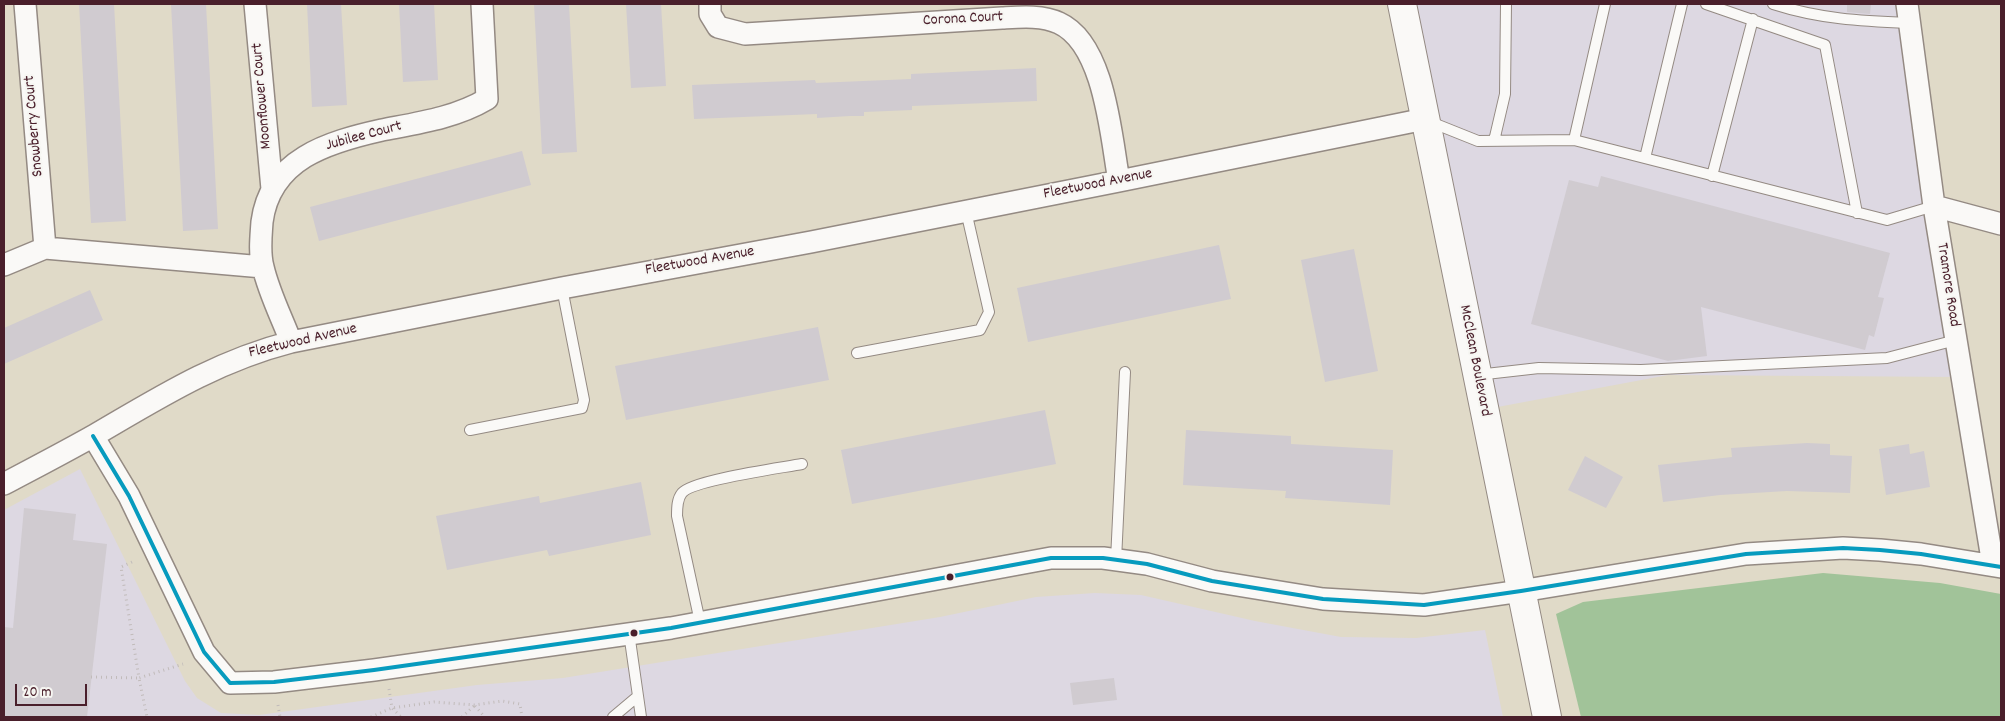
<!DOCTYPE html>
<style>
body{margin:0}
#map{position:relative;width:2005px;height:721px;overflow:hidden;background:#e0dac8;font-family:Dekko,sans-serif}
canvas{display:block}
.frame{position:absolute;inset:0;border:5px solid #4a1f2b;pointer-events:none}
.scale{position:absolute;left:15px;top:684px;width:72px;height:22px;box-sizing:border-box;border:2px solid #4a1f2b;border-top:0;padding-left:6px;font-size:15px;line-height:18px;white-space:nowrap;color:#4a1f2b;-webkit-text-stroke:4px #f6f6f2;paint-order:stroke}
</style>
<div id="map">
<canvas width="2005" height="721"></canvas>
<div class="frame"></div>
<div class="scale">20 m</div>
</div>
<script>
const ctx = document.querySelector('canvas').getContext('2d');
ctx.lineJoin = 'round';
function fill(path, color) {
  ctx.fillStyle = color;
  ctx.fill(path, 'evenodd');
}
function trace(path, color, width, dash) {
  ctx.strokeStyle = color;
  ctx.lineWidth = width;
  ctx.lineCap = dash ? 'butt' : 'round';
  ctx.setLineDash(dash || []);
  ctx.stroke(path);
}
function write(font, color, halo, rows, align = 'center') {
  ctx.font = font + ' Dekko,sans-serif';
  ctx.lineWidth = 4;
  ctx.setLineDash([]);
  ctx.textBaseline = 'middle';
  ctx.strokeStyle = halo;
  ctx.fillStyle = color;
  for (const [text, x, y, turn = 0] of rows) {
    ctx.save();
    ctx.translate(x, y);
    ctx.rotate((+turn || 0) * Math.PI / 180);
    ctx.textAlign = isNaN(turn) ? turn : align;
    if (halo) ctx.strokeText(text, 0, 0);
    ctx.fillText(text, 0, 0);
    ctx.restore();
  }
}
const built = new Path2D(`
 M1407 4H1911L1965 377 1668 375 1487 409Z
 M80 469 185 681 197 698 221 713 259 715 477 685 563 678 940 617 1036 597 1095 593 1141 595 1255 621 1341 637 1416 638 1485 630 1503 717H4V510Z`);
const forest = new Path2D(`
 M1823 573 1940 583 2001 594V717H1581L1556 614 1583 602Z`);
const building = new Path2D(`
 M79 4H114L126 221 91 223Z
 M171 4H206L218 229 183 231Z
 M307 4H341L347 105 312 107Z
 M399 4H434L438 80 403 82Z
 M534 4H569L577 152 542 154Z
 M626 4H661L666 86 631 88Z
 M1847 4H1871L1870 14 1847 12Z
 M1036 68 1037 101 912 106V110L864 112V116H850L817 118V114L694 119 692 85 815 80 816 83 911 79V74Z
 M522 151 531 185 319 241 310 207Z
 M1601 176 1890 253 1878 297 1884 298 1874 337 1869 335 1865 350 1701 307 1707 356 1668 361 1531 324 1569 180 1598 187Z
 M1219 245 1231 299 1028 342 1017 288Z
 M1354 249 1378 371 1325 382 1301 260Z
 M90 290 103 320 4 364V328Z
 M818 327 829 380 626 420 615 366Z
 M1045 410 1056 464 852 504 841 450Z
 M1186 430 1291 436V444L1393 450 1390 505 1285 498 1286 491 1183 485Z
 M1807 443 1830 444V455L1852 456 1850 493 1787 491 1720 495 1663 502 1658 465 1732 457 1731 448Z
 M1909 444 1910 454 1924 451 1930 487 1886 495 1879 449Z
 M1585 456 1623 477 1606 508 1568 490Z
 M641 482 651 535 549 556 547 550 447 570 436 516 539 496 540 503Z
 M24 508 76 514 73 540 107 544 87 717H4V627L13 628Z
 M1114 678 1117 700 1073 705 1070 683Z`);
const path = new Path2D(`
 M132 562 121 567 139 678 183 664
 M91 677 139 678 147 717
 M389 689 392 708 401 717
 M278 705 280 717
 M475 706 485 717
 M371 717 392 708 434 702 475 705 502 701 520 704 522 717
 M462 717 474 706`);
const lane = new Path2D(`
 M1706 4 1825 45 1857 213
 M1773 4C1820 19 1860 21 1909 23
 M1428 121 1478 141 1574 140 1605 4
 M1574 140 1887 220 1934 206
 M1494 141 1505 94 1506 4
 M1645 158 1682 4
 M1712 176 1753 19
 M857 353 980 330 989 312 966 211
 M1477 375 1539 368 1641 370 1887 358 1956 340
 M470 430 582 408 584 400 562 288
 M1116 560 1125 372
 M700 622 677 516C677 508 677 499 682 493 692 480 781 468 802 464
 M629 633 641 717
 M613 717 638 696`);
const street = new Path2D(`
 M25 4 45 248
 M255 4 272 189
 M710 4V14L718 27 745 34 1002 18C1020 17 1042 15 1059 23 1105 44 1111 137 1119 181
 M1907 4 1934 206 1993 565
 M1934 206 2001 224
 M4 265 45 248 263 267
 M291 342C282 318 269 293 263 267 259 253 261 237 262 222 270 159 328 142 382 130 418 123 455 118 487 99L482 4
 M93 436 129 496 204 652 230 683 274 682 374 670 671 628 1051 558H1103L1147 564 1212 581 1323 599 1424 605 1521 591 1746 554 1843 548 1880 550 1921 554 2001 567
 M4 484C34 468 65 452 95 435 160 397 217 361 291 342L562 288 811 242 1119 181 1425 119`);
const secondary = new Path2D(`
 M1402 4 1547 717`);
const bus1 = new Path2D(`
 M93 436 129 496 204 652 230 683 274 682 374 670 671 628 1051 558H1103L1147 564 1212 581 1323 599 1424 605 1521 591 1746 554 1843 548 1880 550 1921 554 2001 567`);
const markers = [
 [950,577,4.5,"#4a1f2b"],
 [634,633,4.5,"#4a1f2b"]
];
const streetNames = [
 ["Corona Court",963,20,-3],
 ["Moonflower Court",263,96,-95],
 ["Snowberry Court",35,126,-95],
 ["Jubilee Court",364,137,-15],
 ["Fleetwood Avenue",1098,185,-11],
 ["Fleetwood Avenue",700,262,-10],
 ["Tramore Road",1947,285,81],
 ["Fleetwood Avenue",303,342,-13],
 ["McClean Boulevard",1474,361,79]
];
fill(built, '#ddd8e2');
fill(forest, '#a1c399');
fill(building, '#d0cbd0');
trace(lane, '#948a83', 12);
trace(street, '#948a83', 24);
trace(secondary, '#948a83', 30);
trace(path, '#c1bbba', 3, [1, 4]);
trace(lane, '#faf9f7', 10);
trace(street, '#faf9f7', 21);
trace(secondary, '#faf9f7', 28);
trace(bus1, '#079bbe', 4);
for (const [x, y, r, color] of markers) {
  const dot = new Path2D();
  dot.arc(x, y, r, 0, 2 * Math.PI);
  ctx.fillStyle = color;
  ctx.fill(dot);
  trace(dot, '#f6f6f2', 2);
}
write('16px', '#4a1f2b', '#f6f6f2', streetNames);
</script>
